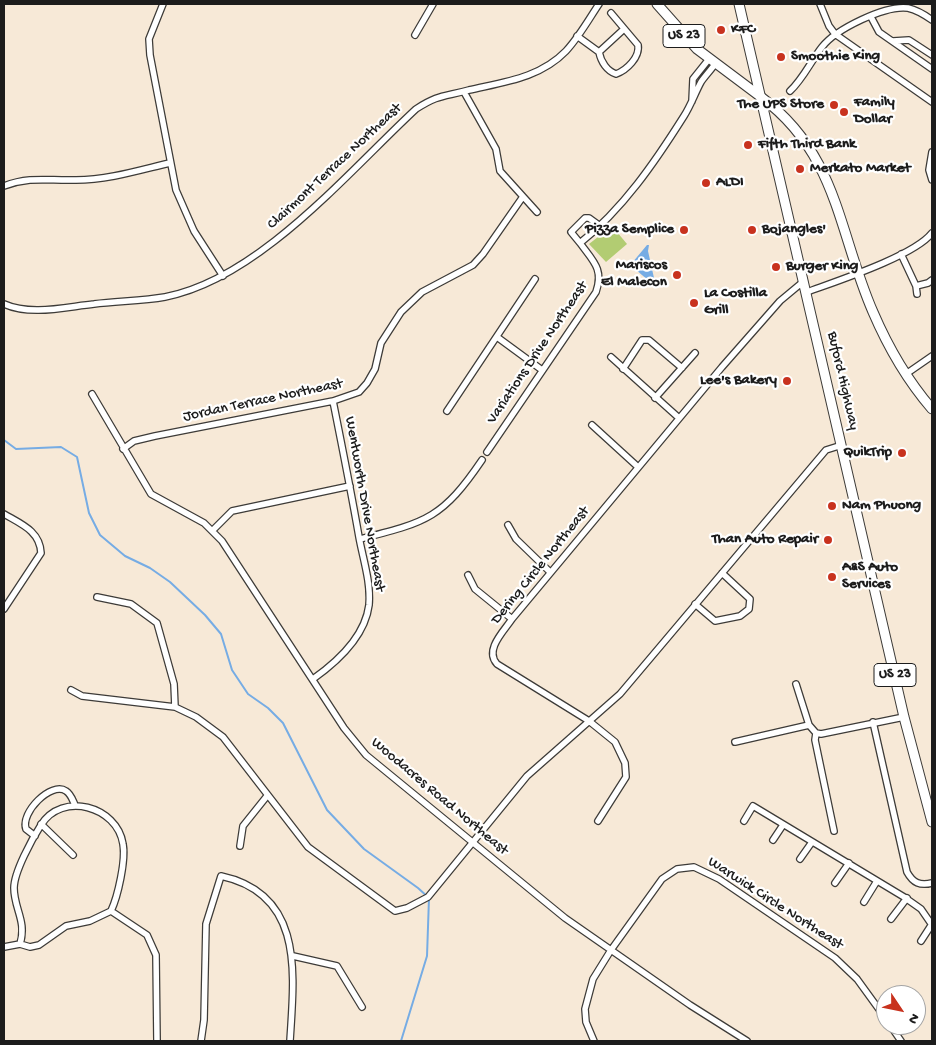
<!DOCTYPE html>
<style>
body{margin:0}
#map{position:relative;width:936px;height:1045px;overflow:hidden;background:#f7e9d7;font-family:"Gochi Hand",sans-serif}
canvas{display:block}
.frame{position:absolute;inset:0;border:5px solid #1c1c1c;pointer-events:none}
.north{position:absolute;left:876px;top:985px;width:50px;height:50px;box-sizing:border-box;background:#fff;border:1px solid #a4a4a4;border-radius:50%;rotate:124deg;font-size:14px;font-weight:700;line-height:20px;text-align:center;color:#1c1c1c}
.north::after{content:'';display:block;margin:auto;width:18px;height:22px;background:#c8321e;clip-path:polygon(50% 0,100% 100%,50% 72%,0 100%)}
</style>
<div id="map">
<canvas width="936" height="1045"></canvas>
<div class="frame"></div>
<div class="north">N</div>
</div>
<script>
const ctx = document.querySelector('canvas').getContext('2d');
ctx.lineJoin = 'round';
function fill(path, color) {
  ctx.fillStyle = color;
  ctx.fill(path, 'evenodd');
}
function trace(path, color, width, dash) {
  ctx.strokeStyle = color;
  ctx.lineWidth = width;
  ctx.lineCap = dash ? 'butt' : 'round';
  ctx.setLineDash(dash || []);
  ctx.stroke(path);
}
function write(font, color, halo, rows, align = 'center') {
  ctx.font = font + ' "Gochi Hand",sans-serif';
  ctx.lineWidth = 4.5;
  ctx.setLineDash([]);
  ctx.textBaseline = 'middle';
  ctx.strokeStyle = halo;
  ctx.fillStyle = color;
  for (const [text, x, y, turn = 0] of rows) {
    ctx.save();
    ctx.translate(x, y);
    ctx.rotate((+turn || 0) * Math.PI / 180);
    ctx.textAlign = isNaN(turn) ? turn : align;
    if (halo) ctx.strokeText(text, 0, 0);
    ctx.fillText(text, 0, 0);
    ctx.restore();
  }
}
const green = new Path2D(`
 M612 226 627 244 606 262 589 244Z`);
const water = new Path2D(`
 M647 245H649L648 251 656 287 635 269 632 263Z`);
const stream = new Path2D(`
 M4 440 16 449 61 447 77 457 89 513 100 535 125 556 150 568 170 582 205 615 221 634 232 670 248 694 268 708 283 723 327 810 364 849 418 888 429 898 427 956 401 1041`);
const minor = new Path2D(`
 M163 4 149 39 150 55 176 190 194 231 223 276
 M820 4 829 26 835 34 932 102
 M871 17 879 32 932 69
 M415 35 433 4
 M577 36 599 52C601 62 607 71 616 74 627 70 640 57 638 45L611 13
 M893 41 909 40 932 55
 M599 52 624 29
 M790 91C803 79 811 61 822 47 836 29 885 5 908 8 917 10 925 15 932 20
 M464 92 496 149 500 171 537 212
 M692 101 693 79 709 59
 M932 152 929 170 932 180
 M4 186C31 176 48 181 76 180 108 180 140 170 170 163
 M580 243 571 232 585 218H589L600 226
 M901 254 916 286 928 283 932 280
 M916 286 917 294
 M807 292C837 281 914 256 932 233
 M4 304C31 316 65 307 94 304 117 301 142 301 165 297 259 279 348 172 416 109 439 94 444 97 469 90 504 82 540 78 566 51 579 37 589 19 599 4
 M497 337 542 370
 M611 357 679 418
 M623 369 642 340H649L682 368
 M906 374 932 356
 M92 394 151 494 204 523 222 541 344 728 366 755 565 918 690 1005 747 1041
 M655 398 695 353
 M447 411 535 279
 M592 425 638 467
 M123 449 134 441 155 436 333 401 359 392 367 383 375 369 381 343 401 312 422 292 473 265 483 254 522 198
 M487 452 596 292C604 269 593 261 580 243 623 209 655 162 684 116 691 105 695 93 701 82 705 76 711 70 715 64
 M4 514C21 524 40 531 41 553L4 609
 M508 525 516 539 550 572
 M213 530 232 511 350 486
 M360 539C426 522 442 519 482 460
 M468 575 475 589 512 619
 M97 597 131 604 157 623 174 684 175 707
 M695 604 715 621 740 616 749 609 750 599 722 573
 M313 679C337 662 365 637 369 605 371 582 363 559 359 537 351 491 342 446 333 401
 M796 684 809 725
 M71 690 82 696 175 707 196 717 223 737 308 847 395 911 407 908 428 897 527 776 620 694 826 450 842 445
 M873 722 907 872C913 883 920 886 932 883
 M816 733 815 740 834 831
 M735 742 809 725 816 733 821 734 904 717
 M598 821 626 777 625 763 615 742 589 721 497 664C484 650 504 631 512 619L722 367 780 301 804 281
 M744 821 753 806 904 897 921 909 932 925
 M41 824 73 855
 M35 836 26 829C20 813 51 781 66 791 71 794 73 801 75 805
 M773 840 783 825
 M240 846 243 826 267 796
 M800 859 812 842
 M835 883 849 863
 M864 902 877 881
 M111 911 147 935 156 955 157 1041
 M891 919 907 898
 M921 941 932 924
 M20 944C27 921 14 909 14 888 14 872 32 839 41 825 62 791 117 806 123 844 126 860 118 896 111 911
 M4 947 20 944 30 947 39 945 66 926 90 921 111 911
 M293 956 337 966 362 1007
 M890 1025 901 1041
 M201 1041 204 1020 206 924 221 876C305 894 294 975 290 1041
 M594 1041 586 1022 585 1009 593 979 611 950 662 879 677 869 694 867 719 879 835 958 857 979 886 1019`);
const secondary = new Path2D(`
 M761 97C838 154 838 232 873 312 888 347 907 380 932 409`);
const primary = new Path2D(`
 M657 4 697 49 761 97
 M739 4 904 717 932 822`);
const markers = [
 [721,30,5,"#c8321e"],
 [781,57,5,"#c8321e"],
 [834,105,5,"#c8321e"],
 [844,112,5,"#c8321e"],
 [748,145,5,"#c8321e"],
 [800,169,5,"#c8321e"],
 [706,183,5,"#c8321e"],
 [684,230,5,"#c8321e"],
 [752,230,5,"#c8321e"],
 [776,267,5,"#c8321e"],
 [677,275,5,"#c8321e"],
 [694,303,5,"#c8321e"],
 [787,381,5,"#c8321e"],
 [902,453,5,"#c8321e"],
 [832,506,5,"#c8321e"],
 [828,540,5,"#c8321e"],
 [832,577,5,"#c8321e"]
];
const shields = [
 [684,36,42],
 [895,675,42]
];
const shieldNames = [
 ["US 23",684,36],
 ["US 23",895,675]
];
const poiNames = [
 ["KFC",731,30],
 ["Smoothie King",791,57],
 ["Family",854,103],
 ["Dollar",854,120],
 ["The UPS Store",824,105,"right"],
 ["Fifth Third Bank",758,145],
 ["Merkato Market",810,169],
 ["ALDI",716,183],
 ["Pizza Semplice",674,230,"right"],
 ["Bojangles'",762,230],
 ["Mariscos",667,266,"right"],
 ["El Malecon",667,283,"right"],
 ["Burger King",786,267],
 ["La Costilla",704,294],
 ["Grill",704,311],
 ["Lee's Bakery",777,381,"right"],
 ["QuikTrip",892,453,"right"],
 ["Nam Phuong",842,506],
 ["Than Auto Repair",818,540,"right"],
 ["A&S Auto",842,568],
 ["Services",842,585]
];
const streetNames = [
 ["Clairmont Terrace Northeast",335,167,-43],
 ["Variations Drive Northeast",538,353,-56],
 ["Buford Highway",842,381,77],
 ["Jordan Terrace Northeast",263,401,-12],
 ["Wentworth Drive Northeast",364,504,80],
 ["Dering Circle Northeast",541,566,-51],
 ["Woodacres Road Northeast",439,797,40],
 ["Warwick Circle Northeast",775,904,33]
];
fill(green, '#b2cc72');
fill(water, '#76ace4');
trace(stream, '#76ace4', 2);
trace(minor, '#3d3b38', 8);
trace(secondary, '#3d3b38', 11);
trace(primary, '#3d3b38', 11);
trace(minor, '#fff', 5.5);
trace(secondary, '#fff', 9);
trace(primary, '#fff', 9);
for (const [x, y, r, color] of markers) {
  const dot = new Path2D();
  dot.arc(x, y, r, 0, 2 * Math.PI);
  ctx.fillStyle = color;
  ctx.fill(dot);
  trace(dot, '#fff', 2);
}
for (const [x, y, w] of shields) {
  const box = new Path2D();
  box.roundRect(x - w / 2, y - 11.5, w, 23, 4);
  ctx.fillStyle = '#fff';
  ctx.fill(box);
  trace(box, '#1c1c1c', 1);
}
write('bold 14px', '#1c1c1c', null, shieldNames);
write('bold 15px', '#1c1c1c', '#fff', poiNames, 'left');
write('15px', '#1c1c1c', '#fff', streetNames);
</script>
